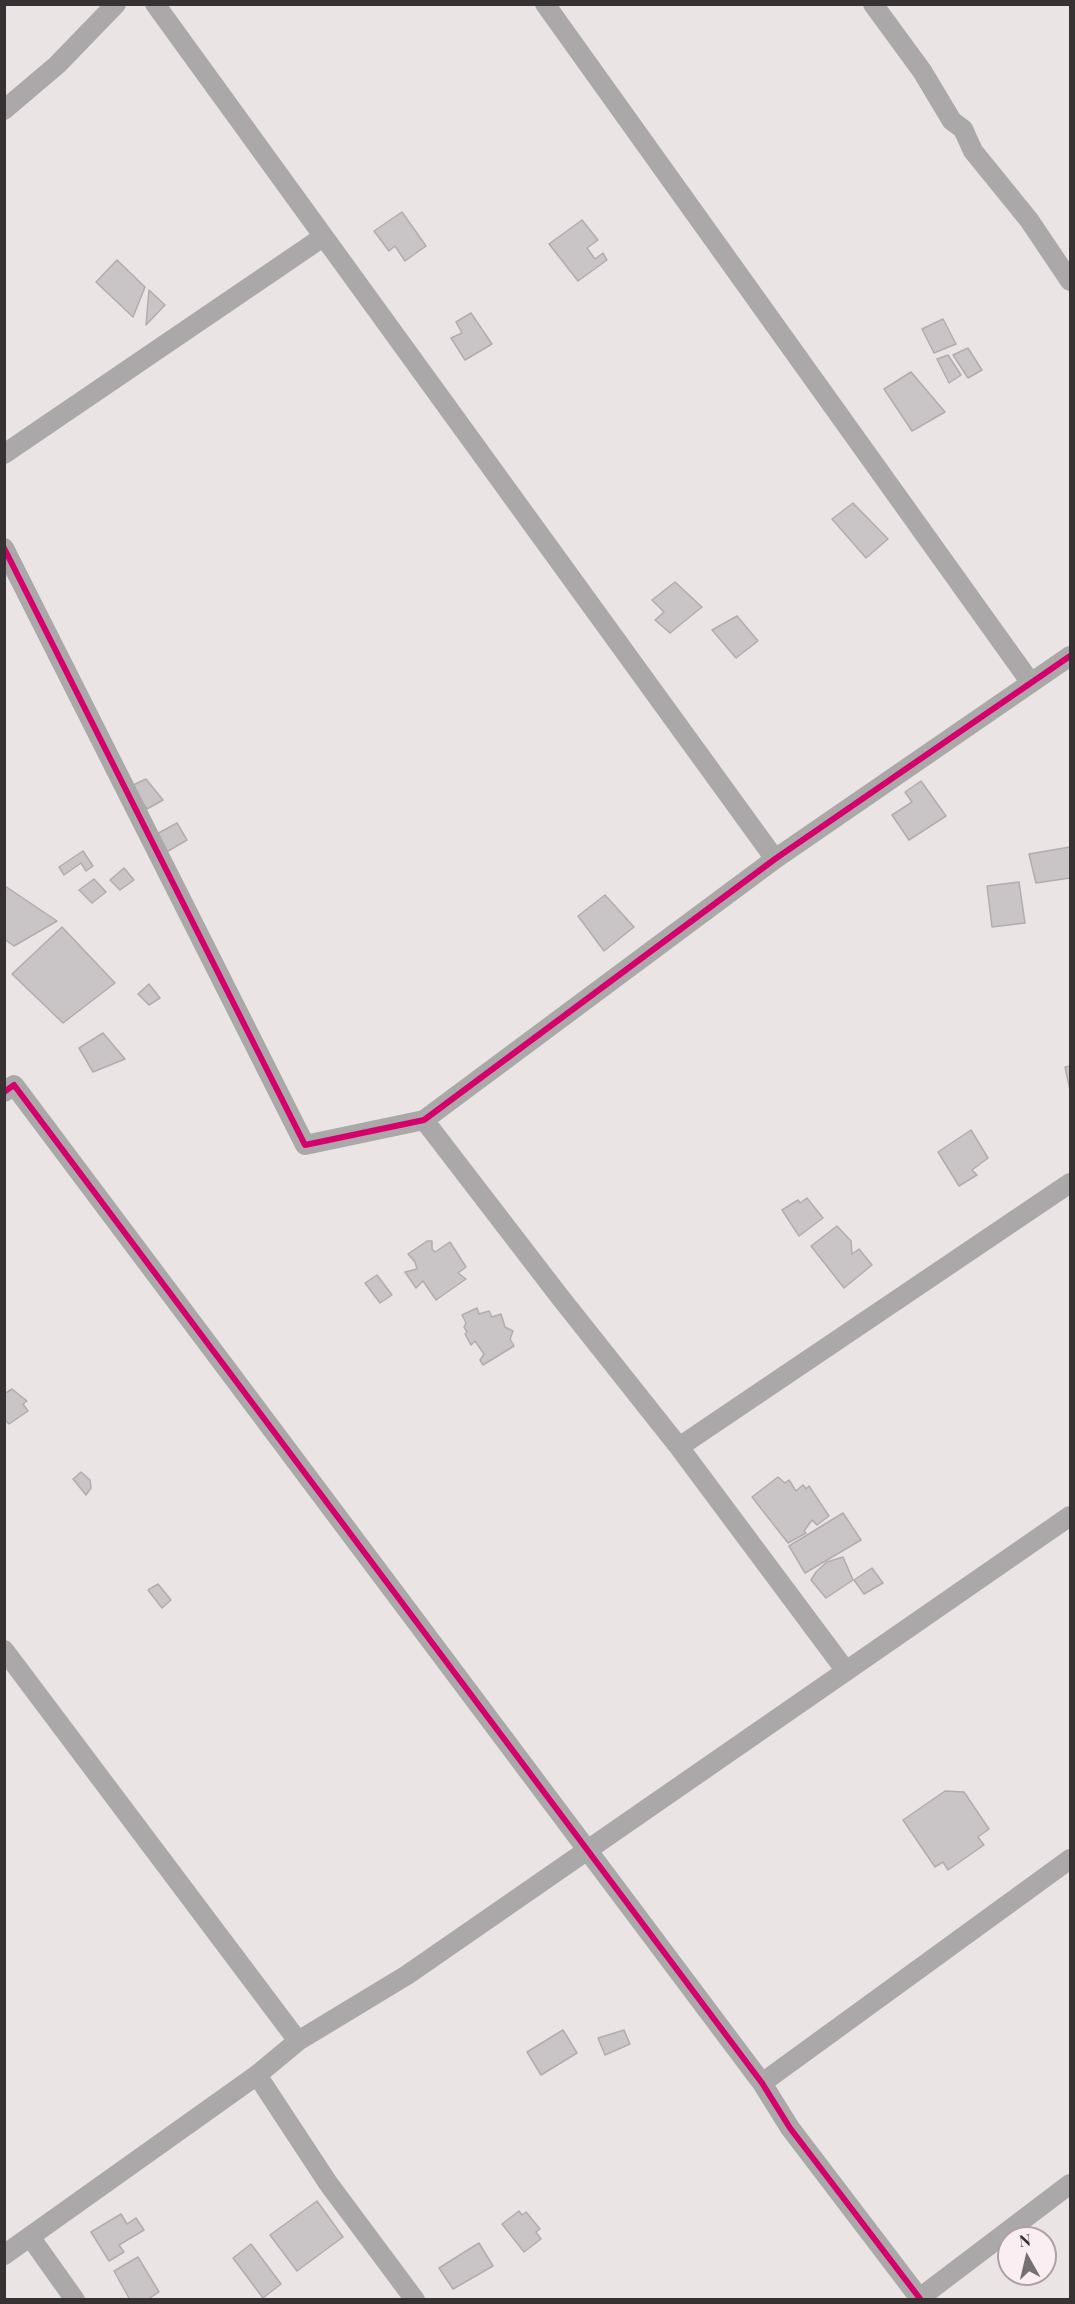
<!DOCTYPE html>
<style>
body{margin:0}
#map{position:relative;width:1075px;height:2304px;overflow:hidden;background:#ebe4e5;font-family:"Playfair Display",serif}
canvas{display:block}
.frame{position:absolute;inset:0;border:6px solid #363132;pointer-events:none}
.north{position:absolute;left:997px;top:2226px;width:60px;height:60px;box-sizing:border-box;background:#fbeef2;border:2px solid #aca2a5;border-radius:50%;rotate:352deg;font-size:16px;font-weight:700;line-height:24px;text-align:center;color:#363132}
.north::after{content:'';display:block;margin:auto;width:21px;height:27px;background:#757071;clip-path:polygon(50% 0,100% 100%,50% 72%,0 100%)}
</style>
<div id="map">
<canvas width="1075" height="2304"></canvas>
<div class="frame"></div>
<div class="north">N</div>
</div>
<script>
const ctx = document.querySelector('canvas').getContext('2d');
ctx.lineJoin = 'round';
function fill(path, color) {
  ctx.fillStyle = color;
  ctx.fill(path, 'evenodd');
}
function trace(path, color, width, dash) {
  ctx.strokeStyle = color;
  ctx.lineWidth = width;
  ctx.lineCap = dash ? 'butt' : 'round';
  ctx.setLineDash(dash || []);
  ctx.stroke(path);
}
const building = new Path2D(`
 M402 212 426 246 405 261 395 246 389 251 374 231Z
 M582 220 598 240 587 248 595 259 603 253 607 260 578 281 549 244Z
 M117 260 145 287 133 317 96 282Z
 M149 290 165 305 146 325Z
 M471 313 492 344 465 360 451 338 462 333 456 322Z
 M943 319 956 344 934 353 922 329Z
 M968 348 982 370 968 378 953 355Z
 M948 355 961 375 949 383 937 359Z
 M911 372 945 412 912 431 884 389Z
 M853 503 888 539 866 558 832 519Z
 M675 582 702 607 670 633 655 620 664 612 652 600Z
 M737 616 758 641 736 658 712 630Z
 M146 779 163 800 147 809 131 786Z
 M921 781 946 816 909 840 892 815 912 802 905 792Z
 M177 823 187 840 163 854 153 836Z
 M1070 847V878L1036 883 1029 854Z
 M83 851 93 866 86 871 81 863 64 875 59 867Z
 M124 868 134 880 120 890 110 880Z
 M94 879 106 892 92 903 79 890Z
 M1019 882 1025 923 992 927 987 886Z
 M5 886 57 921 14 946 4 939Z
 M605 895 634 927 604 951 578 916Z
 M62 927 115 983 63 1023 12 974Z
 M149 984 160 998 149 1005 138 994Z
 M103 1033 125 1059 93 1072 79 1048Z
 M1070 1066V1090L1065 1067Z
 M971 1130 988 1158 972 1170 977 1175 959 1186 938 1152Z
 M807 1198 823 1218 799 1236 782 1210 798 1200 800 1203Z
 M837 1226 851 1241 852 1254 859 1249 872 1265 844 1288 811 1246Z
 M427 1241H432V1249L435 1252 450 1242 466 1267 458 1273 466 1279 436 1300 423 1281 416 1288 405 1272 417 1269 415 1262 408 1254Z
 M377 1275 392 1295 380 1303 365 1283Z
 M477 1308 479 1314 489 1311 492 1317 501 1314 505 1327 513 1331 510 1339 514 1346 483 1365 480 1360 484 1354 475 1341 471 1345 465 1334 467 1332 464 1327 466 1323 462 1315Z
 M12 1389 27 1401 23 1404 28 1411 9 1424 4 1419V1394Z
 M81 1472 90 1480 91 1488 86 1495 73 1479Z
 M778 1477 785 1483 789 1480 796 1491 803 1485 806 1489 809 1486 829 1516 817 1525 812 1520 804 1531 806 1533 788 1543 752 1497Z
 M843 1513 861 1540 805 1573 789 1546Z
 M843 1557 853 1580 826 1598 811 1580 816 1572 827 1562Z
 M872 1568 883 1583 864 1594 854 1580Z
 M158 1584 171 1600 162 1608 148 1590Z
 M945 1791 964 1792 989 1829 978 1837 984 1845 948 1870 943 1862 935 1867 903 1820Z
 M563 2030 577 2053 541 2075 527 2052Z
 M624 2030 630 2044 605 2055 598 2038Z
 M317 2201 343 2237 297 2271 270 2235Z
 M519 2211 522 2215 526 2212 540 2229 536 2232 541 2239 524 2252 502 2224Z
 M121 2214 127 2224 136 2218 144 2230 119 2245 124 2252 109 2261 91 2232Z
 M479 2243 493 2266 453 2289 439 2268Z
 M251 2244 281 2284 263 2298 233 2258Z
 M138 2257 159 2292 147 2300H130L114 2271Z`);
const street = new Path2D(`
 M155 4 775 859
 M545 4 1031 683
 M873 4 922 71 952 121 963 129 973 151 1029 220 1070 281
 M4 110 57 65 116 4
 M4 454 323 237
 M4 548 305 1145 424 1120 775 859 1070 656
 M4 1092 14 1085 762 2083 790 2128 921 2300
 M424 1120 560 1297 679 1447 846 1671
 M679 1447 1070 1183
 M4 1650 298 2041
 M257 2075 328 2183 415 2300
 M762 2083 1070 1859
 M31 2238 75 2300
 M4 2255 257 2075 298 2041 407 1975 1070 1516
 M917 2300 1070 2184`);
const cycleway = new Path2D(`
 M4 548 305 1145 424 1120 775 859 1070 656
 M4 1092 14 1085 762 2083 790 2128 921 2300`);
fill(building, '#c9c4c6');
trace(building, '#b2acae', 1.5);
trace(street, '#aaa8a8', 20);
trace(cycleway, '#d6006c', 6);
</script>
